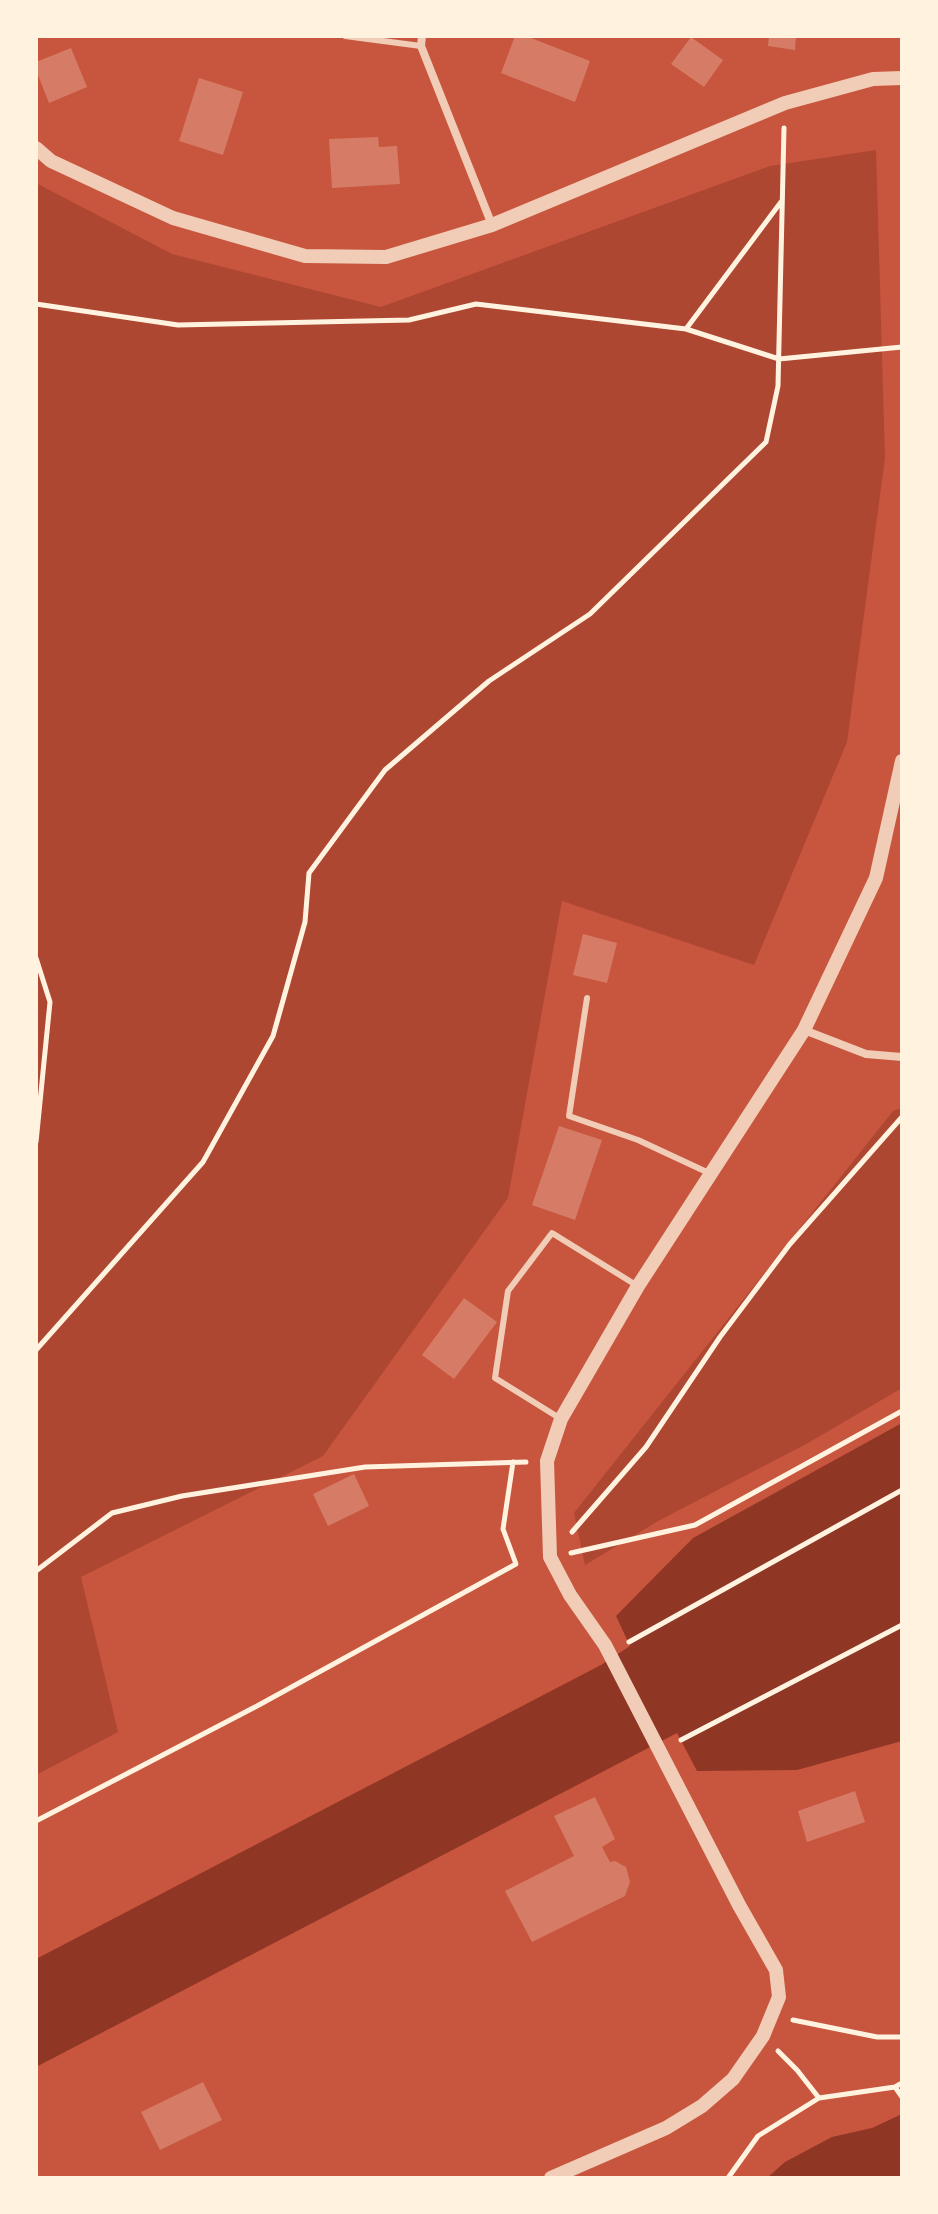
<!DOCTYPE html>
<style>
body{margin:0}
#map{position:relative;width:938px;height:2214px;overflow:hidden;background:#c8553d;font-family:Roboto,sans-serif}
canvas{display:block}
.frame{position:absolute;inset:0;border:38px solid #fff3e0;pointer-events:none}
</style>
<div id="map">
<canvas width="938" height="2214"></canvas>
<div class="frame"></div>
</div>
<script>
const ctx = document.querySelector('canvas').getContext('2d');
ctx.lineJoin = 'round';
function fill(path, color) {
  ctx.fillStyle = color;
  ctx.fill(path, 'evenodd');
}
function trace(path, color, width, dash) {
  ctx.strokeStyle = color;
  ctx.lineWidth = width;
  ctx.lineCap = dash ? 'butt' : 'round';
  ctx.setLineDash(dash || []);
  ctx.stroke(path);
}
const green = new Path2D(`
 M876 150 885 458 847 742 754 965 562 901 508 1198 323 1456 81 1577 118 1732 36 1775V183L172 254 381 307 770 166Z
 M902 1108V1388L808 1443 660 1520 585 1565 574 1513 893 1111Z`);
const water = new Path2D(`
 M902 1423V1741L797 1770 697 1771 677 1733 36 2067V1959L601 1665 630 1646 616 1616 693 1538Z
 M902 2114V2178H767L785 2162 832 2137 872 2128Z`);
const building = new Path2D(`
 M515 36H526L590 61 575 102 501 73Z
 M769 36H796L795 50 768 46Z
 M691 37 723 60 704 87 671 64Z
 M71 48 87 87 49 103 36 70V62Z
 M199 78 243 92 223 155 179 141Z
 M378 137 379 147 397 146 400 184 332 188 329 139Z
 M583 934 617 943 607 983 573 975Z
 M559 1126 602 1140 575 1220 532 1205Z
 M464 1298 497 1322 454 1379 422 1355Z
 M354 1474 369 1506 328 1526 313 1494Z
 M855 1791 865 1822 807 1842 798 1811Z
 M595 1797 615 1839 602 1847 610 1862 615 1861 626 1867 630 1882 625 1896 532 1942 505 1891 574 1856 554 1816Z
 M203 2082 222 2120 160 2150 141 2112Z`);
const path = new Path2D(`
 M36 304 178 325 409 320 476 304 686 329 779 359 902 347
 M686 329 781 202
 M36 958 50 1002 36 1142
 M36 1350 203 1162 273 1036 305 922 309 873 385 770 489 681 590 614 766 442 778 386 784 128
 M572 1532 646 1447 720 1337 790 1244 902 1117
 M571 1553 695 1525 902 1411
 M36 1571 112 1513 182 1496 365 1467 526 1462
 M629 1642 902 1490
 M681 1740 902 1625
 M36 1821 257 1706 516 1564 503 1529 513 1462
 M793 2020 877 2037H902
 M778 2051 797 2070 819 2098 895 2087 902 2083
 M895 2087 902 2097
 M36 2177 37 2178
 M728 2178 758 2136 819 2098`);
const service = new Path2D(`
 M345 36 421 46
 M587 998 569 1116 638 1140 711 1174
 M561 1419 495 1378 508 1291 552 1233 636 1285`);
const minor = new Path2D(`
 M422 36 421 46 492 225
 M804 1030 866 1054 902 1057`);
const tertiary = new Path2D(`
 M36 148 51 161 173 218 305 256 386 257 492 225 785 103 873 79 902 78
 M551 2178 666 2128 702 2106 733 2079 763 2036 779 1997 776 1970 739 1905 605 1645 570 1595 550 1557 547 1461 561 1419 638 1286 804 1030 876 878 902 761`);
fill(green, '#ae4732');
fill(water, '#8f3625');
fill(building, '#d67c66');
trace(path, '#fff3e0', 5);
trace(service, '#f1ccb7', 6);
trace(minor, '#f1ccb7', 8);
trace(tertiary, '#f1ccb7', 14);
</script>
